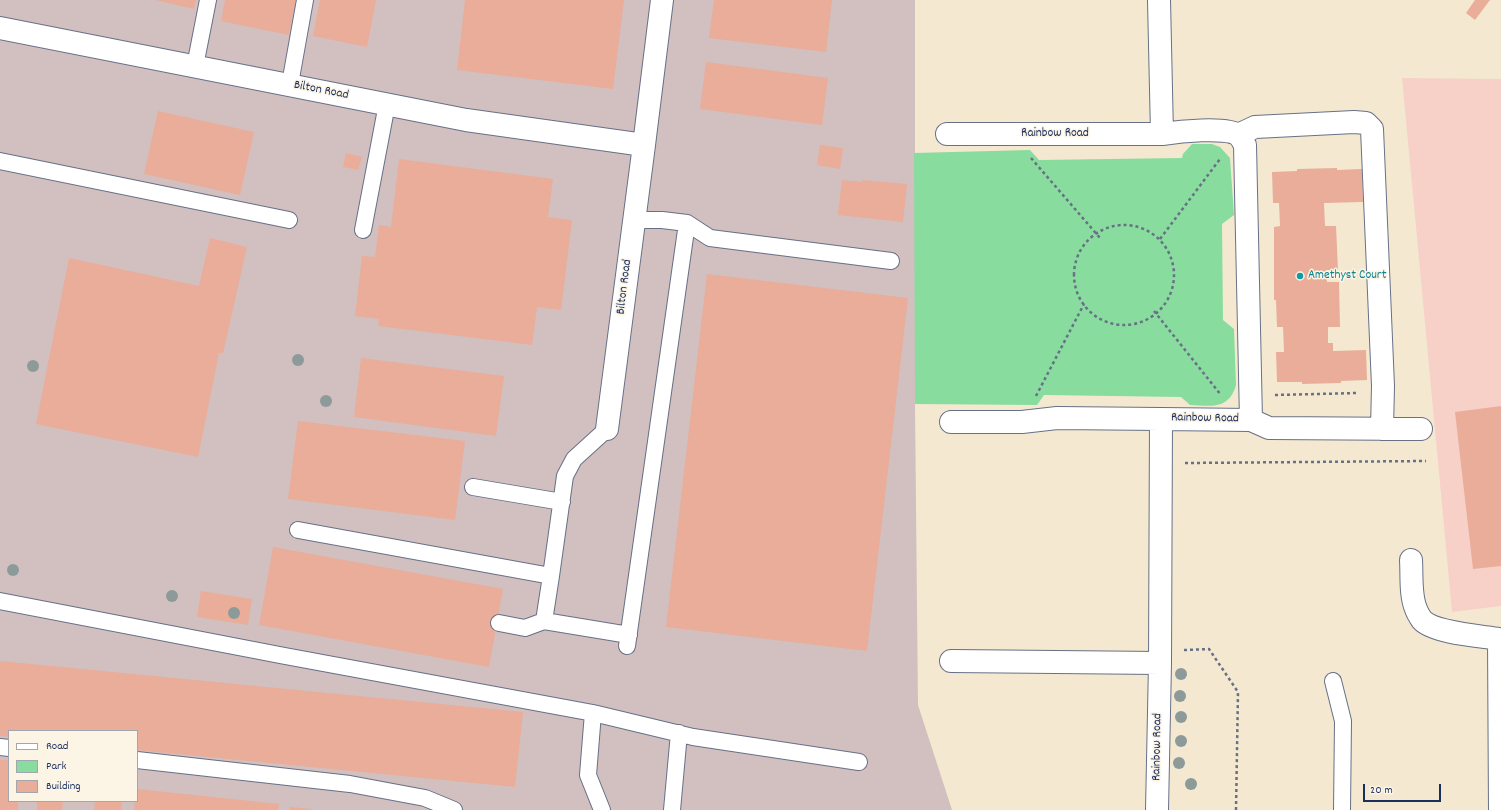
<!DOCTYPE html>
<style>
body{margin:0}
#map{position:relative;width:1501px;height:810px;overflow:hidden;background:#f4e9d0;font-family:Dekko,sans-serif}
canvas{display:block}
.legend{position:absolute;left:8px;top:730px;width:130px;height:72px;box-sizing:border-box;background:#fcf5e5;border:1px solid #a2a6af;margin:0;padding:5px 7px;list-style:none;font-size:12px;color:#1b2f5e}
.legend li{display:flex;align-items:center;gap:8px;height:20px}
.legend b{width:20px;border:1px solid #a2a6af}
.scale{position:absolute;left:1363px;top:784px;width:78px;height:18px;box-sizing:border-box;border:2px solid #1b2f5e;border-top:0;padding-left:5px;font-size:12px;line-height:14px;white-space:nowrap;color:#1b2f5e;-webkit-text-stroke:3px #fcf5e5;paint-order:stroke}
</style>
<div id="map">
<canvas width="1501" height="810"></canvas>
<ul class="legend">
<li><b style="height:5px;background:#fff"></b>Road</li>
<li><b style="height:11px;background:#88dc9e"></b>Park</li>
<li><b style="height:11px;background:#e9ad99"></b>Building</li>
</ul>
<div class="scale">20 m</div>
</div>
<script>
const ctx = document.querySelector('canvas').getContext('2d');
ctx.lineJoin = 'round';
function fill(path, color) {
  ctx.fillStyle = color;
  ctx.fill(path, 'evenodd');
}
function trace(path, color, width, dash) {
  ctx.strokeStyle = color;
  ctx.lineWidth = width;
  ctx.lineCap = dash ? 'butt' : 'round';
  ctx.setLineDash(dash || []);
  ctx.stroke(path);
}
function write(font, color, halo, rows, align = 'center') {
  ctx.font = font + ' Dekko,sans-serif';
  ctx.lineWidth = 3;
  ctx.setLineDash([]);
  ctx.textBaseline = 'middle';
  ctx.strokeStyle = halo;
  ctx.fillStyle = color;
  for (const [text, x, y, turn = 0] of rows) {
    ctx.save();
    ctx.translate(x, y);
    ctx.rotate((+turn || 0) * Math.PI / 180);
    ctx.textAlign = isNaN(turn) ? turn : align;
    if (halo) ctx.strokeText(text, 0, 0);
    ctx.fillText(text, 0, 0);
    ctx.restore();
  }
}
const built = new Path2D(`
 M1402 78 1501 79V606L1452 612Z`);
const industrial = new Path2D(`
 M0 0H915V404L918 705 952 810H0ZM9 731H137V801H9Z`);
const green = new Path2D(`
 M1192 144H1212L1220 147 1230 158 1234 215 1222 224 1223 320 1234 329 1236 385C1229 410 1211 406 1190 405L1181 397 1044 395 1037 405 915 404 914 153 1030 150 1039 160 1182 158 1183 154Z`);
const building = new Path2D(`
 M156 0H196L194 9Z
 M225 0H296L289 35 221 21Z
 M320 0H376L367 47 313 36Z
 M465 0H624L613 89 457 70Z
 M714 0H832L826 52 709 38Z
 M1475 0H1490L1475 20 1466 13Z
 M706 62 828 78 822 125 700 109Z
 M158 111 254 132 240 195 144 174Z
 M820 145 843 148 840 169 817 165Z
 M346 153 362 157 358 170 343 167Z
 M399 159 553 179 548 217 572 220 561 310 537 307 532 345 378 326 379 319 355 316 362 256 375 257 379 225 391 227Z
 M1337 168V170L1362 169 1363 202 1324 203 1325 226H1336L1338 270H1326L1327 282H1339L1340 327H1328V343H1333V351L1366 350 1367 380 1341 381V383L1302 384V382H1277L1276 352H1284L1283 327H1277L1276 300H1274V227L1280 226 1279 203H1273L1272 172 1297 171V169Z
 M842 180 862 182 863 180 907 184 903 222 838 215Z
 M210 238 247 247 223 353H219L198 457 36 424 69 258 199 286Z
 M707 274 908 298 867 651 666 627Z
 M361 358 504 376 496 436 354 417Z
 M1501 406V566L1473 569 1455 412Z
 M298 421 465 441 455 520 288 499Z
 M273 547 503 589 489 667 259 625Z
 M201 591 252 599 248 625 197 617Z
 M0 661 523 712 515 787 137 750V731H9V737L0 736Z
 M0 760H9V801H18V810H0Z
 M137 789 279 804 278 810H134L135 801H137Z
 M37 801H63L62 810H37Z
 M95 801H122L121 810H94Z
 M290 807 312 809V810H290Z`);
const path = new Path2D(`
 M1031 158 1100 238
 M1074 275a50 50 0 1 1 100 0a50 50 0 1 1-100 0Z
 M1160 239 1220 159
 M1154 311 1221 395
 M1275 395 1358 393
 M1036 396 1084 304
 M1185 463 1426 461
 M1184 650 1209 649 1238 692 1236 810`);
const service = new Path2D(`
 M195 66 208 0
 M290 84 305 0
 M0 161 289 220
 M687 223 710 238 891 261
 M363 230 387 104
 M473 487 562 502
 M298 530 551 576 565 476 574 459 607 429
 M551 576 544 621 629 635
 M0 601 285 656 593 713 693 737 859 762
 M499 623 525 628 544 621
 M627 646 687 223 662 220H634
 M1333 681 1343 721 1342 810
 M593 713 588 775 602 810
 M0 747 9 748
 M137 760 350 784 425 798 454 810
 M672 810 679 733`);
const minor = new Path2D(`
 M1159 0 1162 134
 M0 28 466 120 644 145 662 0
 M947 134H1162C1176 132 1227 126 1238 135 1241 137 1243 142 1245 145L1251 420 1161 419 1160 663 1157 810
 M1238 135 1255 127 1354 122 1366 123 1372 129 1383 386 1382 429
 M1251 420 1269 428 1421 429
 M951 422H1022L1057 418 1161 419
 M607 429 644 145
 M1411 560C1412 575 1410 595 1416 609 1417 612 1420 617 1422 620 1434 633 1481 636 1499 639L1500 810
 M951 661 1160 663`);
const trees = [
 [298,360],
 [33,366],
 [326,401],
 [13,570],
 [172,596],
 [234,613],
 [1181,674],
 [1180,696],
 [1181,717],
 [1181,741],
 [1179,763],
 [1191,784]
];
const markers = [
 [1300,276,4,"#0f9aa8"]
];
const streetNames = [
 ["Bilton Road",321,91,11],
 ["Rainbow Road",1055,134],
 ["Bilton Road",625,287,-83],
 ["Rainbow Road",1205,419,1],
 ["Rainbow Road",1158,747,-89]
];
const cultureNames = [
 ["Amethyst Court",1308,276]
];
fill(built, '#f7d1c8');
fill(industrial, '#d2bfc0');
fill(green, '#88dc9e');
fill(building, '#e9ad99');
trace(service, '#677086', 18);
trace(minor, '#677086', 24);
trace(path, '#677086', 2.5, [3, 3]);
trace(service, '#fff', 16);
trace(minor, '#fff', 22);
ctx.fillStyle = '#8c9a9a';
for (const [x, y] of trees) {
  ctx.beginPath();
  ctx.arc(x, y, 6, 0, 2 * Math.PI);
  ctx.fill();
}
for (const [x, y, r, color] of markers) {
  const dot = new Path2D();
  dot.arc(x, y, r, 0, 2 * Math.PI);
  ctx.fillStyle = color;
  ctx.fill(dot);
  trace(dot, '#fcf5e5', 1.5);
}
write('13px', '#1b2f5e', '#fcf5e5', streetNames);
write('13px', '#0d838f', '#fcf5e5', cultureNames, 'left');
</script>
